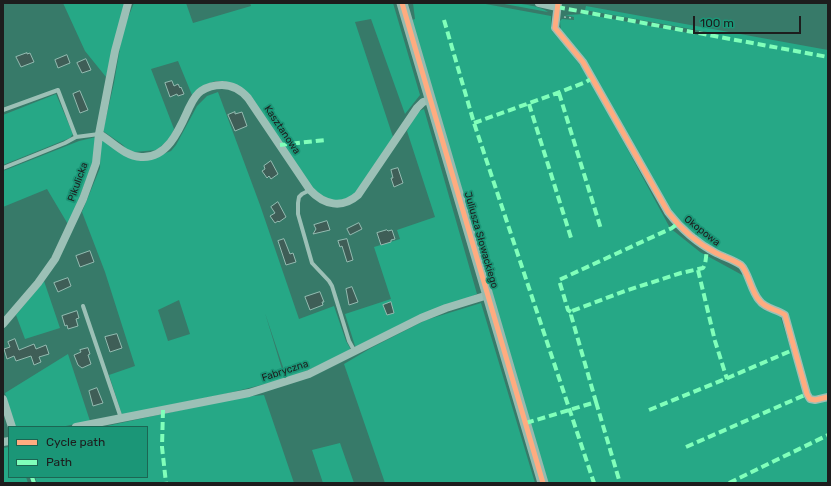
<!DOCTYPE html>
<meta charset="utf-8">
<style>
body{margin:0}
#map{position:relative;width:831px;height:486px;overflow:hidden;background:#377a69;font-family:Rubik,sans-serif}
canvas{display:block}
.frame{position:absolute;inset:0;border:4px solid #1d1d1d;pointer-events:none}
.legend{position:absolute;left:8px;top:426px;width:140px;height:52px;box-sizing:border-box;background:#1b9677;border:1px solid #1c6653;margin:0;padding:5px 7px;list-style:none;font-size:12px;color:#1d1d1d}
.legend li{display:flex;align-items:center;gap:8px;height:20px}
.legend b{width:20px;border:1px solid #1c6653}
.scale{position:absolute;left:693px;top:16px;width:108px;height:18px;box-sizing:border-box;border:2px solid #1d1d1d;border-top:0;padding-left:5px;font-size:12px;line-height:14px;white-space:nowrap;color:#1d1d1d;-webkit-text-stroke:3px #1b9677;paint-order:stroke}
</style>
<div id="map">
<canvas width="831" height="486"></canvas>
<div class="frame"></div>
<ul class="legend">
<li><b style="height:5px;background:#ffac80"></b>Cycle path</li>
<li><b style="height:5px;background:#80ffba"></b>Path</li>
</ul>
<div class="scale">100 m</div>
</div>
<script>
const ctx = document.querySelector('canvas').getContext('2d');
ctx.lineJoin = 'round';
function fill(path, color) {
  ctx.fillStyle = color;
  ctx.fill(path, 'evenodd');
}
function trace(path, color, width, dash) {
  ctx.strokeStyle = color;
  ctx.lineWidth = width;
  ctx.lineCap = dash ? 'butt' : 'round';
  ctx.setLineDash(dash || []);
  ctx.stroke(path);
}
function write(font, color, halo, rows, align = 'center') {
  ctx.font = font + ' Rubik,sans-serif';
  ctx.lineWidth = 3.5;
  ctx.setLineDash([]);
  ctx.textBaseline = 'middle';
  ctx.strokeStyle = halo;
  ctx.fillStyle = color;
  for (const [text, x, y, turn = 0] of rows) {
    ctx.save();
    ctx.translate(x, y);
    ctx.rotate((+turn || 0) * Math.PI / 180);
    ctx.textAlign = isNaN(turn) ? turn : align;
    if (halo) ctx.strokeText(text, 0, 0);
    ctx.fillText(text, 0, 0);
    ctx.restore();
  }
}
const green = new Path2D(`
 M63 3H125L106 77 85 51Z
 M134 3H186L193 23 251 6 250 3H393L420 95 405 114 371 19 355 22 393 137 354 196 334 202 314 192 251 96 225 81H215L198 89 192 95 178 61 151 69 174 129 170 138 157 150 134 152 126 149 123 145 103 131 114 83 123 30Z
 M413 3H480L551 16V27L552 31 567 48 587 74 670 228 700 252 744 276 756 302 764 310 780 315 806 398 828 399V483H548L412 20 415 19Z
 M499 3C513 3 537 4 548 12Z
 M586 6 828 50V395L811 396 787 315 761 300 749 274 712 249 679 221 666 204 561 32 560 21 562 19 574 20V17L565 15 585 14 705 36 707 32 585 10Z
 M218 92 260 205 299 319 334 306 346 341 350 348V352L287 379 265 313 285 379 225 394 122 415 109 375 135 366 105 272 82 212 100 168 101 137 127 155 163 154 171 151 176 145 197 106 207 96ZM179 300 190 334 168 341 158 310Z
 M56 94 73 134 70 138 3 165V115Z
 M424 109 477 294 359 347 355 346 345 314 391 299 374 247 400 239 397 230 435 217 407 131 417 112Z
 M96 137 94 158 69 226 47 189 3 207V171L79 141Z
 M44 281 60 328 25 339 16 315Z
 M481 303 535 483H385L344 364 371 348 426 320Z
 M68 354 90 421 61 427H15L5 393Z
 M264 395 294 483H37L35 477H147V427H102L242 397Z
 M340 443 354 483H323L312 450Z
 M9 447V477H26L28 483H3V448Z`);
const building = new Path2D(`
 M27 53V54L30 53 34 62 21 67 16 57Z
 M67 55 70 63 58 68 55 60Z
 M86 59 91 70 82 73 77 63Z
 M172 81 174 86 178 84 180 88 181 87 184 94 178 96 177 94 170 97 165 83Z
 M80 91 88 110 80 113 73 94Z
 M235 112V114L242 112 247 126 235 131 228 115Z
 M271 161 278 174 271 179 269 176 267 178 262 171 265 169 264 166Z
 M398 168 403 183 394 187 391 178H393L391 170Z
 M278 202 286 217 279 222 278 221 275 223 270 216 275 213 271 207Z
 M327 221 330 230 313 234 316 229 314 225Z
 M359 223 362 229 350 235 347 229Z
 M387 230 388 231 392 230 395 239 391 240V242L381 245 377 233Z
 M284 239 290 254 293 253 296 262 286 265 278 241Z
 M347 239 353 260 347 262 342 246 340 247 338 241Z
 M90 251 94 262 80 267 76 256Z
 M68 278 71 286 58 292 54 283Z
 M352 287 358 302 349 305 346 289Z
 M320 292 324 302H322L323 305 310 310 305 297Z
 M391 302 394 313 387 315 383 305Z
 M77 311 79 318 76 319 78 326 68 329 67 325 65 326 62 316Z
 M117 334 122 348 110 352 105 337Z
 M15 339 19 350 34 344 36 349 46 345 49 354 39 357 41 362 34 365 31 356 16 361 14 356 7 359 4 349 10 347 8 342Z
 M88 348 90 354 88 355 91 364 82 368 78 365 74 355 81 352 80 350Z
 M97 388 103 403 93 406 89 391Z`);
const path = new Path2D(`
 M564 17 574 18`);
const lane = new Path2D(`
 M3 110 58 90 76 137 99 134
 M3 168 65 143 76 137
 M310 190 302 194 299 197 298 203V214L312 263 329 281 332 286 349 341 355 352
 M83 306 121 418`);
const street = new Path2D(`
 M539 3 557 7
 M558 3 555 28 583 62 668 212C681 229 697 243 716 253 724 257 734 260 741 265 748 271 751 291 759 300 765 309 777 309 785 315L807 394 810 399 815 400 828 397
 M99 134C113 142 124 156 141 157 168 159 180 128 189 108 192 102 195 95 201 91 207 87 215 85 222 85 233 85 241 90 248 98L310 190C324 205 342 209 358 195L417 108 423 102 430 100
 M3 324 38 283 55 259 83 199 96 163 99 134 115 51 128 3
 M3 399 12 427
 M76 427 249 393 309 374 421 318 446 308 488 295
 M3 442 9 441`);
const secondary = new Path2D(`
 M402 3 543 483`);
const quiet = new Path2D(`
 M544 4V3
 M557 7 828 57
 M444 20 474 123 594 483
 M559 93 601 229
 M529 104 572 241
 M474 123 560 92 586 82 592 78
 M280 145 325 140
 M698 270 715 341 727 379
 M571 312 568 310 559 280 672 228 677 224
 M596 402 620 483
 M163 410 162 447 166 483
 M649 410 730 377 795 349
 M526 423 596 402 571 315 572 311 625 291 681 273 703 268C707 262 705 255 708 249
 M686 447 807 394
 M32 477 34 483
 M729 483 828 435`);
const cycleway = new Path2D(`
 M402 3 543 483
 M558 3 555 28 583 62 668 212C681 229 697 243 716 253 724 257 734 260 741 265 748 271 751 291 759 300 765 309 777 309 785 315L807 394 810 399 815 400 828 397`);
const streetNames = [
 ["Kasztanowa",282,130,56],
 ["Pikulicka",78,182,-70],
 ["Okopowa",702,231,38],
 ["Juliusza Słowackiego",481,240,74],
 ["Fabryczna",285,371,-18]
];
fill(green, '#26a886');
fill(building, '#3f5e57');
trace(building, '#94bab0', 1);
trace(path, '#9cc0b6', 1.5, [2, 3]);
trace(lane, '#9cc0b6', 4);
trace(street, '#9cc0b6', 8);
trace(secondary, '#95bbb0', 11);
trace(quiet, '#80ffba', 4, [8, 4]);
trace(cycleway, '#ffac80', 5);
write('10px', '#1d1d1d', '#1b9677', streetNames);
</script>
